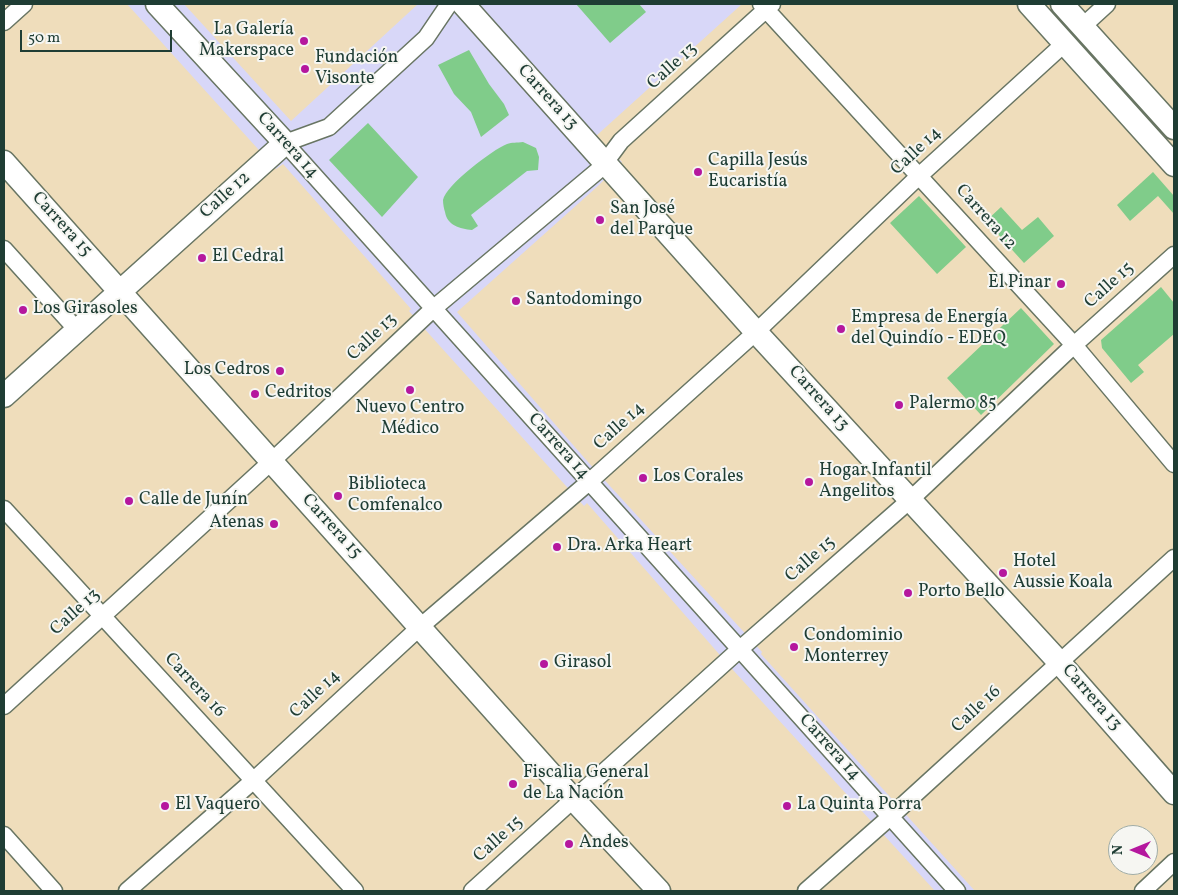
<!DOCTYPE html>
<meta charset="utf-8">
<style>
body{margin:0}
#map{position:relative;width:1178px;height:895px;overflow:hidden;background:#efddbb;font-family:Vollkorn,serif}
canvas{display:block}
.frame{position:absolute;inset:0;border:5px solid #1f3d34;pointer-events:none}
.north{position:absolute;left:1108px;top:825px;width:50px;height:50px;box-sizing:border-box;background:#f6f6f2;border:1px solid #a0aca6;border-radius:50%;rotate:270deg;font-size:14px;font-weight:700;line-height:20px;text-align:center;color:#1f3d34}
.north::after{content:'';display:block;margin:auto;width:18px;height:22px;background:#b5179e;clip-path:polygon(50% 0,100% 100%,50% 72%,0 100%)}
.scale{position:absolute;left:20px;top:30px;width:152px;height:22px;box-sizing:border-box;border:2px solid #1f3d34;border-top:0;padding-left:6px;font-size:15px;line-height:18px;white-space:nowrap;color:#1f3d34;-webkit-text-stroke:4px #f6f6f2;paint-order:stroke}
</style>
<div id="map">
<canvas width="1178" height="895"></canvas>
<div class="frame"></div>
<div class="north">N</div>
<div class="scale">50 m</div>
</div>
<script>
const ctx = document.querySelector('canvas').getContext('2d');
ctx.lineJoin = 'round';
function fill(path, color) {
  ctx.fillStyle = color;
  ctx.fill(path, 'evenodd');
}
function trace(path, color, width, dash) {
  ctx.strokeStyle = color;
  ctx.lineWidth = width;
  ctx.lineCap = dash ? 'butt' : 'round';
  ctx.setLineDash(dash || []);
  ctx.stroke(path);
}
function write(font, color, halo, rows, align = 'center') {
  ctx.font = font + ' Vollkorn,serif';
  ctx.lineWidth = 4;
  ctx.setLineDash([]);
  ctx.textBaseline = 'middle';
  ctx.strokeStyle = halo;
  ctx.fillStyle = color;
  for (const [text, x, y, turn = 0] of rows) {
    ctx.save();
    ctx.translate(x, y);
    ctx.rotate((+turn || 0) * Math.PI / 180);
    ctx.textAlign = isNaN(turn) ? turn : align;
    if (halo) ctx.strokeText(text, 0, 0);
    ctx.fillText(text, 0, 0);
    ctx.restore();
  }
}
const built = new Path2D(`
 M127 4H184L291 121 418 4H742L596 136 622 162 598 186 457 312 588 462 742 630 762 652 761 654 975 891H935L733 670 587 503 584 506 430 335 409 311 411 309 283 164 276 169Z`);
const green = new Path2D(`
 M576 4H639L646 12 610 43Z
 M469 50 489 84 504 104 509 115 481 137 471 112 454 94 438 65Z
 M368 123 418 177 382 217 329 160Z
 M523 142 536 148 539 157 538 170 527 171 471 215 478 226 472 230C460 229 447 225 445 212 444 209 443 204 443 200 446 185 492 150 507 144 512 142 517 143 523 142Z
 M1153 172 1174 196V214L1158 196 1130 221 1117 205Z
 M919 196 966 247 937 274 890 223Z
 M1001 207 1022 230 1038 217 1054 236 1024 263 986 221Z
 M1161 287 1174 303V334L1138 365 1144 372 1131 383 1102 348 1101 340Z
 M1021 308 1054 344 981 415 947 378Z`);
const street = new Path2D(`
 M449 4 426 38 329 127 285 143 957 891
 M761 4 1074 345 1174 464
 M4 22 24 4
 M1083 26 1107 4
 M4 249 77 330
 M4 509 355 891
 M4 706 272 461 434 308 601 168 621 141 772 4
 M4 835 54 891
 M127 891 254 780 420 627 589 482 756 332 919 176 1065 43
 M472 891 740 649 910 500 1074 345 1174 255
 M806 891 890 817 1174 558
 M1143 891 1174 862`);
const secondary = new Path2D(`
 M463 4 756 332 1059 662 1174 793
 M1029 4 1174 165
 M1062 4 1174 128
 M4 162 574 800 659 891
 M4 396 285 143 157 4`);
const markers = [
 [304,41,5,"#b5179e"],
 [305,69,5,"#b5179e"],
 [698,172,5,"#b5179e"],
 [600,220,5,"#b5179e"],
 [202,258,5,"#b5179e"],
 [1061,284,5,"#b5179e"],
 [516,301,5,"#b5179e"],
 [23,310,5,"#b5179e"],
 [841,329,5,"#b5179e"],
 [280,371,5,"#b5179e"],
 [410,390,5,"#b5179e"],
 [255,394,5,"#b5179e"],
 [899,405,5,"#b5179e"],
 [643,478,5,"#b5179e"],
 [809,482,5,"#b5179e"],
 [338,496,5,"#b5179e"],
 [129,501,5,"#b5179e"],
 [274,524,5,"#b5179e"],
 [557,547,5,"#b5179e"],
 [1003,573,5,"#b5179e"],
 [908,593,5,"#b5179e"],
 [794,647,5,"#b5179e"],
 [544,664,5,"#b5179e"],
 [513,784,5,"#b5179e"],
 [165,806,5,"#b5179e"],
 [787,806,5,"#b5179e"],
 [569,844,5,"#b5179e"]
];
const poiNames = [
 ["La Galería",294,31,"right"],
 ["Makerspace",294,52,"right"],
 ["Fundación",315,59],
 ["Visonte",315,80],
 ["Capilla Jesús",708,162],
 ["Eucaristía",708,183],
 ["San José",610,210],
 ["del Parque",610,231],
 ["El Cedral",212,258],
 ["El Pinar",1051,284,"right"],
 ["Santodomingo",526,301],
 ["Los Girasoles",33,310],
 ["Empresa de Energía",851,319],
 ["del Quindío - EDEQ",851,340],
 ["Los Cedros",270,371,"right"],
 ["Cedritos",265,394],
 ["Palermo 85",909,405],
 ["Nuevo Centro",410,409,"center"],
 ["Médico",410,430,"center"],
 ["Hogar Infantil",819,472],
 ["Angelitos",819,493],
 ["Los Corales",653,478],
 ["Biblioteca",348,486],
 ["Comfenalco",348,507],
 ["Calle de Junín",139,501],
 ["Atenas",264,524,"right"],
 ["Dra. Arka Heart",567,547],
 ["Hotel",1013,563],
 ["Aussie Koala",1013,584],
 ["Porto Bello",918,593],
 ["Condominio",804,637],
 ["Monterrey",804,658],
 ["Girasol",554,664],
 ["Fiscalia General",523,774],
 ["de La Nación",523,795],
 ["El Vaquero",175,806],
 ["La Quinta Porra",797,806],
 ["Andes",579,844]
];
const streetNames = [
 ["Calle 13",673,67,-42],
 ["Carrera 13",547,98,48],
 ["Carrera 14",287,146,48],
 ["Calle 14",917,152,-43],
 ["Calle 12",226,196,-42],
 ["Carrera 12",985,218,48],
 ["Carrera 15",61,225,48],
 ["Calle 15",1110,286,-42],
 ["Calle 13",373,338,-43],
 ["Carrera 13",818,399,48],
 ["Calle 14",620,427,-42],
 ["Carrera 14",558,447,48],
 ["Carrera 15",331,527,48],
 ["Calle 15",811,560,-41],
 ["Calle 13",76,613,-42],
 ["Carrera 16",194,686,47],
 ["Calle 14",316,695,-43],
 ["Carrera 13",1091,698,49],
 ["Calle 16",977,710,-43],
 ["Carrera 14",829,748,48],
 ["Calle 15",499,840,-42]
];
fill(built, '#d8d7f8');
fill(green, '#80cc8a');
trace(street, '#687563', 19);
trace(secondary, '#687563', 25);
trace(street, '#fff', 16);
trace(secondary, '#fff', 22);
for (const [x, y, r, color] of markers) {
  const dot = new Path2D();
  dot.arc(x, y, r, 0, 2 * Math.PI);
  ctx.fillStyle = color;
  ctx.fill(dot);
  trace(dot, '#f6f6f2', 2);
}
write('18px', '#1f3d34', '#f6f6f2', poiNames, 'left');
write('18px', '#1f3d34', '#f6f6f2', streetNames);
</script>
